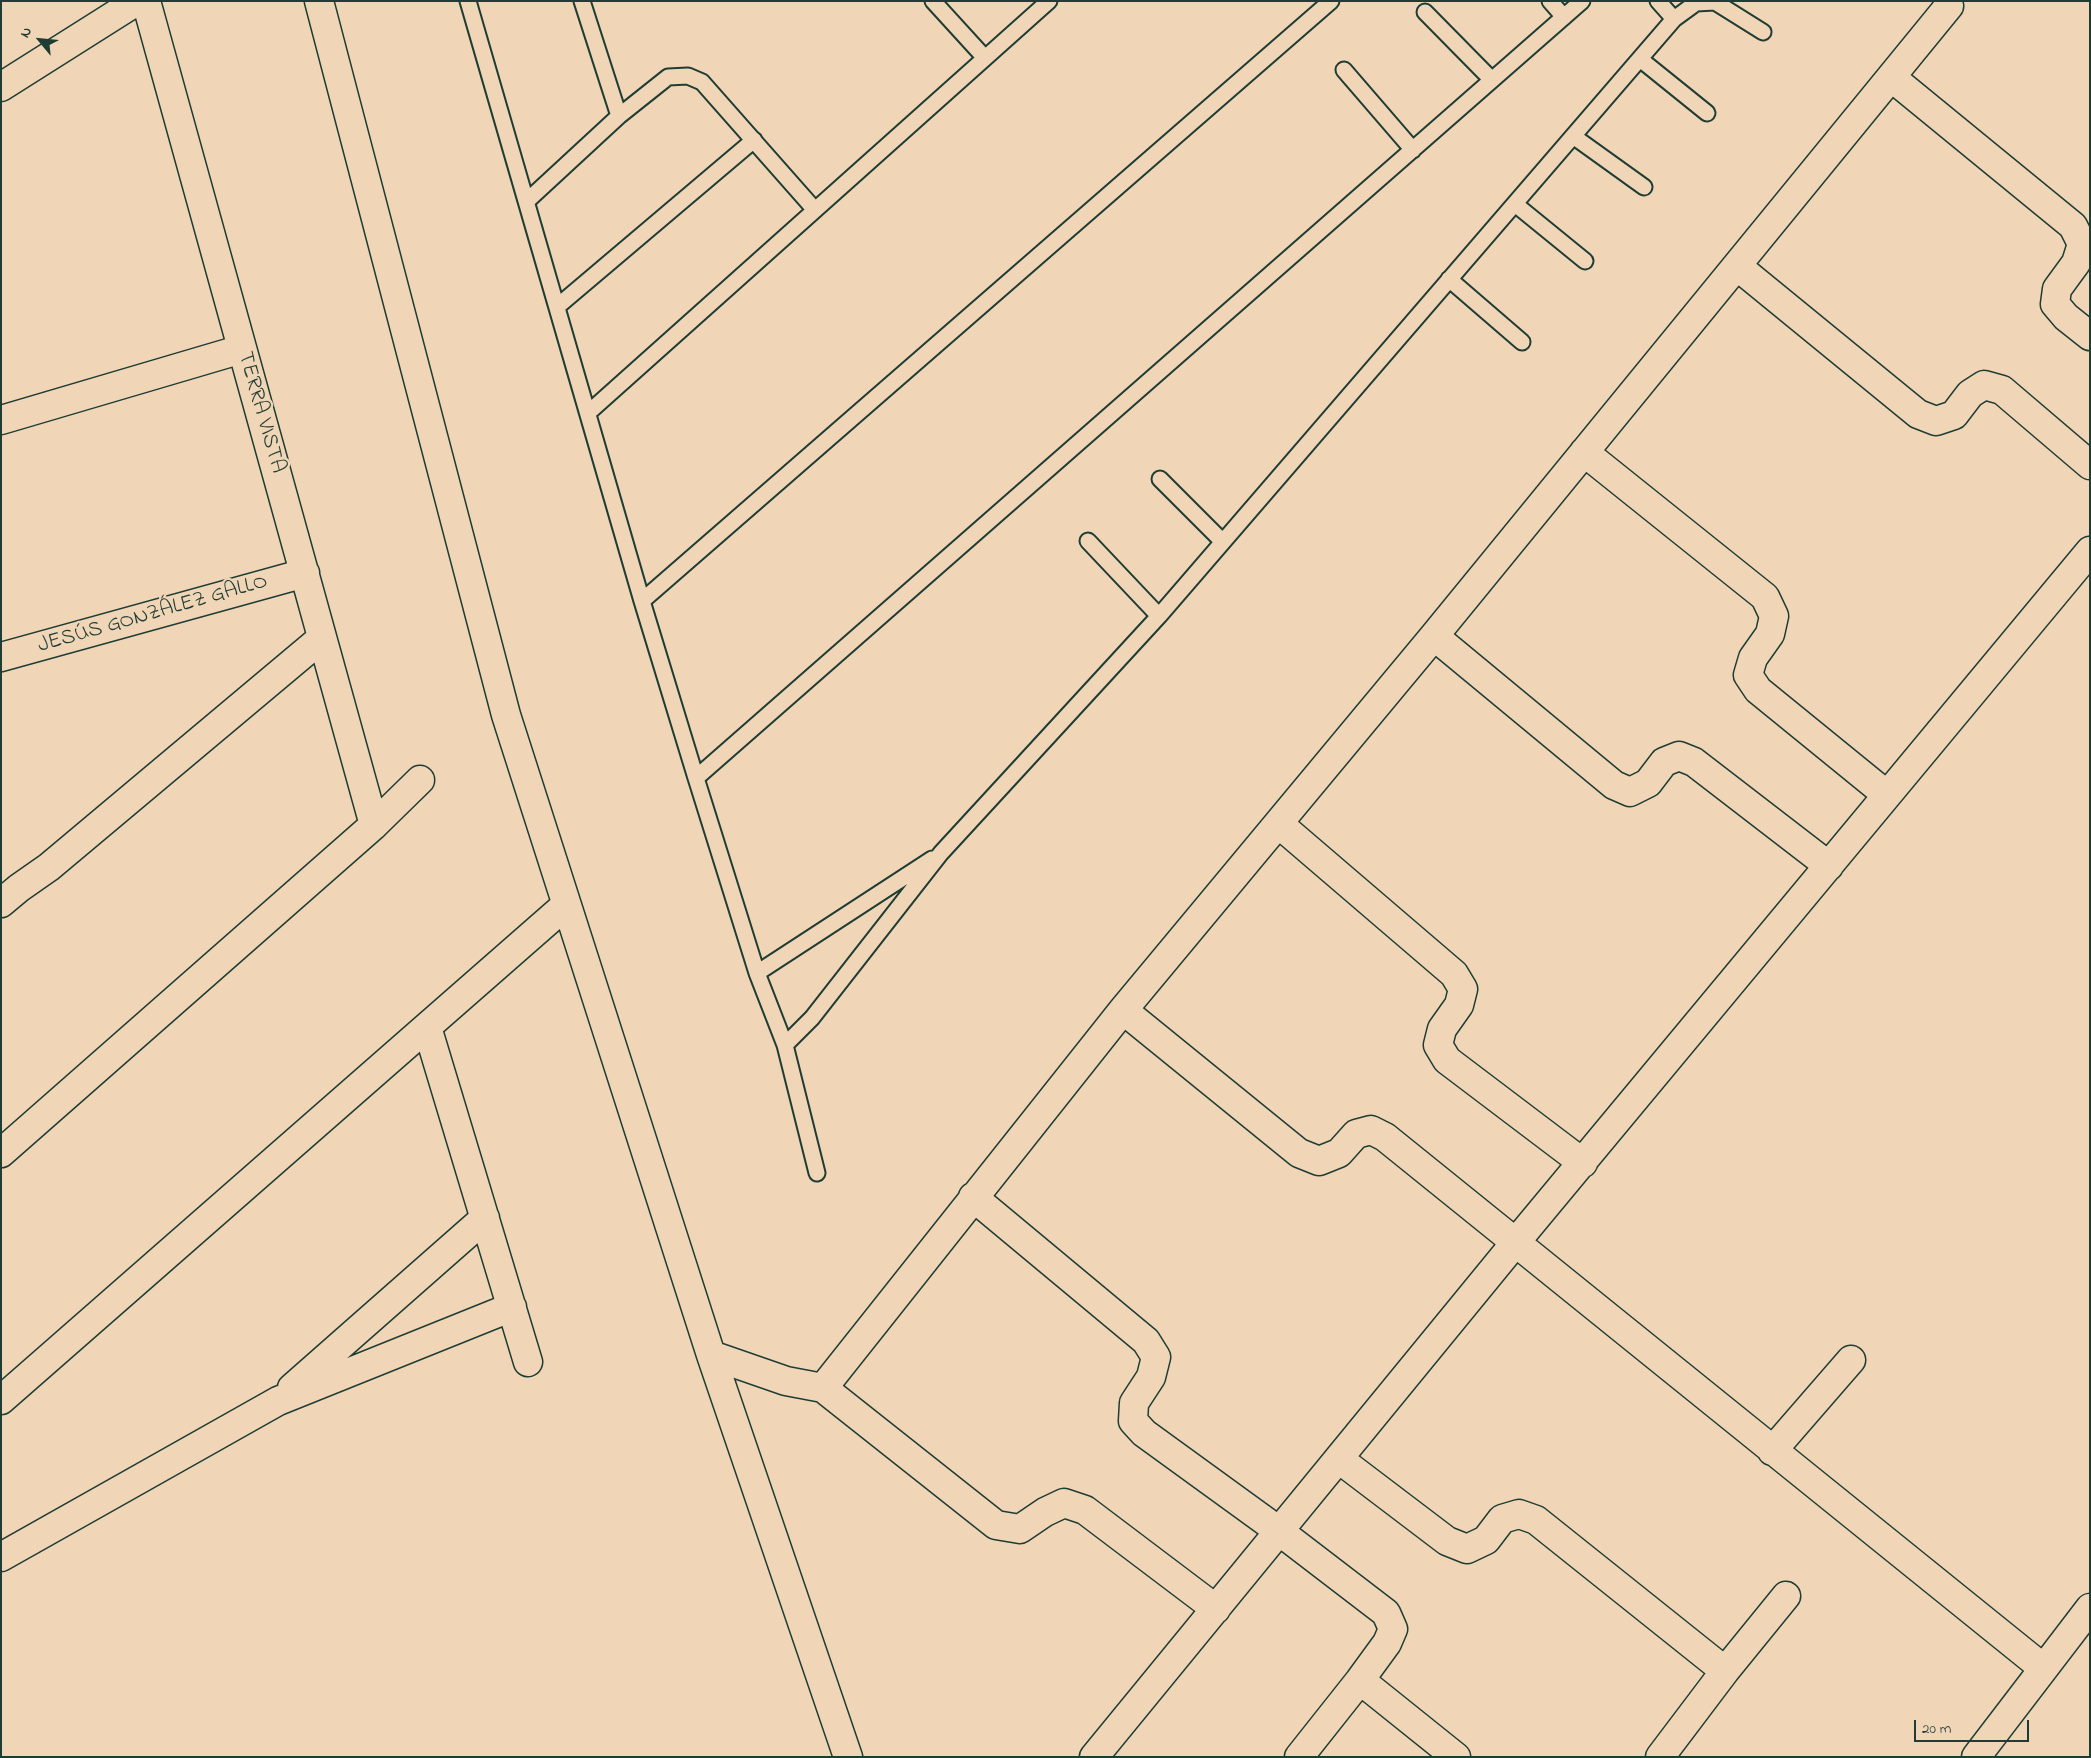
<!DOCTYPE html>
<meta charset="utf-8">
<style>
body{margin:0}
#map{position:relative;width:2091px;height:1758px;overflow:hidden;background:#f0d6b7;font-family:"Indie Flower",sans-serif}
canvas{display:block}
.frame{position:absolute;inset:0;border:2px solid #1f3d34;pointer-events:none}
.north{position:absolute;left:15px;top:15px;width:50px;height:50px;-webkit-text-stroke:4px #f0d6b7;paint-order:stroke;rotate:298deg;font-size:14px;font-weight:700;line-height:20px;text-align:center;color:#1f3d34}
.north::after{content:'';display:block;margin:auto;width:18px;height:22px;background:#1f3d34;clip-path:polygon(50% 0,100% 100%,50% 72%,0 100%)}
.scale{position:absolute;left:1914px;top:1720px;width:115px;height:22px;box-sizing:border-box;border:2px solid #1f3d34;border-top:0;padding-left:6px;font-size:15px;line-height:18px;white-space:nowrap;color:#1f3d34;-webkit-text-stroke:4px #f0d6b7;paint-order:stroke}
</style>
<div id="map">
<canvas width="2091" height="1758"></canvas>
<div class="frame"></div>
<div class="north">N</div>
<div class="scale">20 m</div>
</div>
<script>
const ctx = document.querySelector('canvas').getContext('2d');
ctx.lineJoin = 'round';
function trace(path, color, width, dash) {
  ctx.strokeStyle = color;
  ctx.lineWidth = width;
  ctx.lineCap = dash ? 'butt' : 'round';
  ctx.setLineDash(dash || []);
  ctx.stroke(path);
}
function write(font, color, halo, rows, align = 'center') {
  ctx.font = font + ' "Indie Flower",sans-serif';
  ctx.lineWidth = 4.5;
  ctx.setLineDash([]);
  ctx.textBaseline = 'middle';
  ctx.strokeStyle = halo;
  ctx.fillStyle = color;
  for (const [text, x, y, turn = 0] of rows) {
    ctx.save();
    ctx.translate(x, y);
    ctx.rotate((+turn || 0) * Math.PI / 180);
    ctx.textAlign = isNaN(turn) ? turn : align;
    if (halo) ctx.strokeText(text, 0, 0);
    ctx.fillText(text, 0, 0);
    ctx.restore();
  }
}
const service = new Path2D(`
 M468 1 642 601 696 778
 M582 1 619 116
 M933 1 985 58
 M1550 1 1564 17
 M1425 12 1492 80
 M1674 19 1696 3 1715 2 1763 32
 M1640 59 1707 113
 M1344 70 1413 150
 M1573 136 1644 187
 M527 201 619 116 668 77 688 76 702 82 815 210
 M1515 204 1585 261
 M1449 279 1522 342
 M558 306 754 140
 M588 413 1049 1
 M1160 479 1223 542
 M1088 541 1159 616
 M642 601 1331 1
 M757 973 932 859
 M785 1045 812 1018 941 853 1159 616 1674 19 1658 1
 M817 1173 785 1045 757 973 696 778 1582 1`);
const minor = new Path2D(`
 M146 1 374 825
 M319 1 506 715 711 1355 848 1757
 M1891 77 2073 226 2082 244 2076 263 2057 289 2055 304 2066 317 2090 336
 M1 87 137 1
 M1737 266 1918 414 1936 421 1954 415 1970 394 1984 385 2002 390 2090 465
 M1 420 242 349
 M1584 452 1765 597 1774 616 1770 634 1753 658 1748 675 1758 690 1887 795
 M1434 636 1614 785 1630 792 1648 783 1664 762 1679 756 1694 762 1829 866
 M1 657 305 573
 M1279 824 1454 974 1463 989 1459 1005 1442 1029 1438 1045 1447 1060 1583 1163
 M1 903 19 888 49 867 322 638
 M1123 1010 1299 1153 1319 1161 1339 1153 1356 1134 1371 1130 1385 1137 2043 1668
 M427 1027 528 1362
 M1 1153 374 825 420 780
 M973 1197 1146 1341 1156 1357 1151 1377 1134 1403 1133 1421 1144 1433 1279 1531 1386 1613 1393 1629 1387 1643 1360 1680 1456 1757
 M711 1355 786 1381 823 1388
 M292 1388 485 1218
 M1 1400 566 905
 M1772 1451 1851 1360
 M1339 1459 1447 1541 1467 1549 1486 1540 1502 1519 1519 1514 1536 1520 1725 1671 1660 1757
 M1 1557 278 1401 512 1307
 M1216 1609 1085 1510 1064 1503 1045 1512 1020 1529 996 1525 823 1388 1123 1010 1434 636 1949 6
 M1725 1671 1786 1596
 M1094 1757 1515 1243 2090 551
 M1299 1757 1360 1680
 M1976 1757 2090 1608`);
const streetNames = [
 ["TERRA VISTA",260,413,74],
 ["JESÚS GONZÁLEZ GALLO",153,615,-16]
];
trace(service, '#1f3d34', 19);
trace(minor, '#1f3d34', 31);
trace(service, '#f0d6b7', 15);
trace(minor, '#f0d6b7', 28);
write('22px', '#1f3d34', '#f0d6b7', streetNames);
</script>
